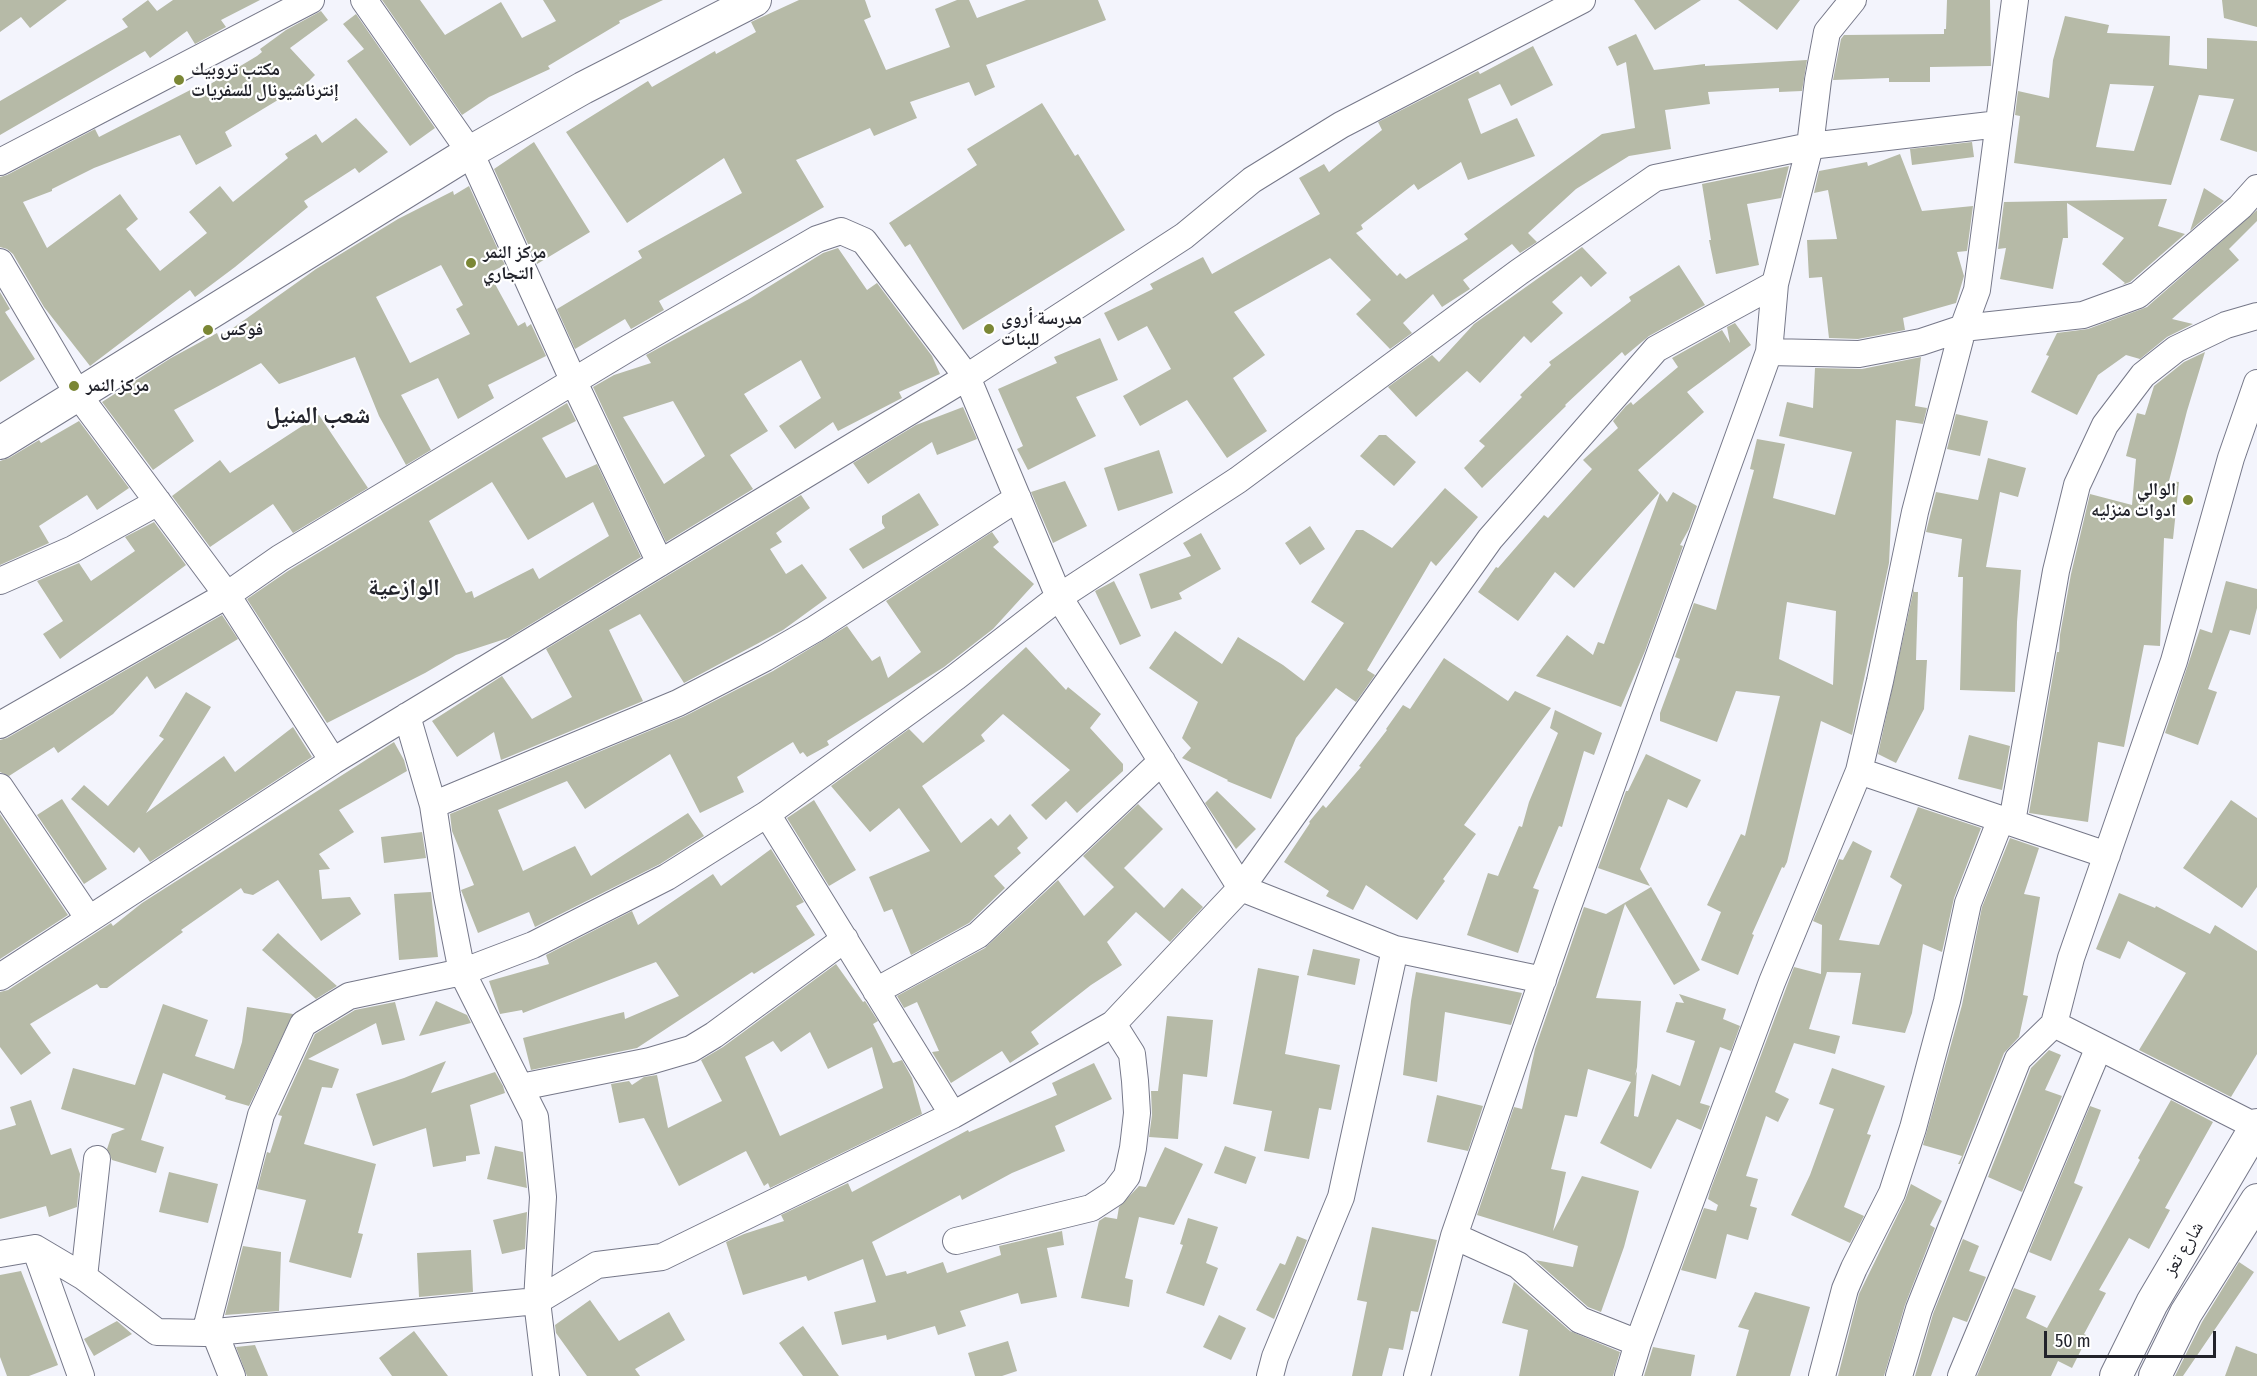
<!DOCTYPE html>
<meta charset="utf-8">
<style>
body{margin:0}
#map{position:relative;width:2257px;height:1376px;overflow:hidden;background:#f3f4fc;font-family:"Fira Sans Condensed",sans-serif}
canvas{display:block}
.scale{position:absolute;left:2044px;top:1331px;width:172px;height:27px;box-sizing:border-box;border:3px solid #22232b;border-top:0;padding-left:8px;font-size:18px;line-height:21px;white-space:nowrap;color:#22232b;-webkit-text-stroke:4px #fff;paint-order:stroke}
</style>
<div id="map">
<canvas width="2257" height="1376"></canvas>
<div class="scale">50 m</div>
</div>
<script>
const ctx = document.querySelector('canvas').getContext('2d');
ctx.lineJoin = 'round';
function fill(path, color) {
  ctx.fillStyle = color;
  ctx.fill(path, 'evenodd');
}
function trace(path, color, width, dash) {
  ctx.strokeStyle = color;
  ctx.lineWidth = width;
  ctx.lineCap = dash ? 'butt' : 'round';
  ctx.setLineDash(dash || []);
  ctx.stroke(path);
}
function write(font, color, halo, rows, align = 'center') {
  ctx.font = font + ' "Fira Sans Condensed","Noto Naskh Arabic",sans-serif';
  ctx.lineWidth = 4.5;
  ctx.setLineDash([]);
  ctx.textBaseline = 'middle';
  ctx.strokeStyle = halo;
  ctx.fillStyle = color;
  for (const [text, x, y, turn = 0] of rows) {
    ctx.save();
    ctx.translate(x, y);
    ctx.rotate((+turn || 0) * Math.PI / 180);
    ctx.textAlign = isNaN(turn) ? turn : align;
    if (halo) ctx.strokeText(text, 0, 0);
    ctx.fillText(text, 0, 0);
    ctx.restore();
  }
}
const building = new Path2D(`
 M0 0H67L30 28 21 17 0 32Z
 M148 0 157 11 173 0H260L221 20 226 27 195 44 187 31 150 58 145 51 0 135V101L128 27 122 19Z
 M382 0H420L445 35 501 2 522 38 556 21 543 0H663L619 21 620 23 548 66 550 69 489 97 462 115Z
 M799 0H865L871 17 864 20 886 70 950 47 935 9 957 0H969L977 18 1026 0H1098L1106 20 986 65 995 87 975 96 969 82 910 102 917 118 874 136 870 128 796 160 824 207 659 301 664 310 631 329 625 319 575 349 557 309 642 258 638 251 742 193 724 158 627 223 566 132 648 81 652 87 715 51 716 54 756 32 751 22Z
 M1634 0H1701L1655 30Z
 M1738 0H1800L1777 30Z
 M1947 0H1990L1991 66 1930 67V82H1889V78L1833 80 1841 39 1844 35 1944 34V29H1946Z
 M2222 0H2257V27L2224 18Z
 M321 11 328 20 290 48 315 75 299 91 296 89 225 132 232 146 196 165 180 135 94 168 52 189V191L23 202 47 248 120 194 138 219 126 229 160 271 207 233 189 212 220 186 233 202 288 158 285 154 316 134 322 143 356 118 388 152 359 173 355 168 304 201 308 207 235 267 195 297 190 290 90 366 44 307 13 254 7 249 0 247V177L7 175 95 129 99 137 200 85 202 89 257 56 262 52 260 49 286 30Z
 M356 14 435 128 410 146 347 61 364 49 343 24Z
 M2065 16 2109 25 2107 33 2170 36 2169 65 2207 69V38L2257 41V152L2220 140 2234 99 2199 95 2171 185 2014 163 2020 116 2015 115 2018 91 2049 98 2053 60ZM2110 84 2154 86 2134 151 2096 147Z
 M1636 34 1654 70 1705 64V66L1807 60 1802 91 1779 92V88L1708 92 1710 104 1665 110 1671 149 1629 156 1576 189 1528 233 1537 242 1520 253 1512 244 1463 280 1470 289 1442 307 1433 294 1403 323 1412 333 1390 349 1356 314 1371 300 1330 258 1234 312 1265 355 1233 378 1267 431 1227 458 1187 400 1140 426 1123 396 1171 369 1147 326 1118 341 1104 313 1153 289 1150 284 1203 257 1212 274 1320 214 1299 178 1324 164 1329 172 1382 130 1378 122 1478 71 1480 74 1533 46 1553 85 1511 106 1500 84 1468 99 1481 134 1517 118 1535 156 1468 180 1461 162 1418 190 1414 184 1361 225 1363 229 1356 233 1397 276 1400 273 1406 279 1468 239 1464 234 1602 134 1635 128 1626 62 1617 66 1608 47Z
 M1042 103 1075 156 1078 154 1125 230 963 330 910 244 905 247 889 223 977 165 967 149Z
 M534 142 590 232 537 264 494 169Z
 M1972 142 1974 157 1912 165 1910 149Z
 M1900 154 1922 211 1973 206 1967 251 1957 252 1964 276 1956 303 1903 318 1905 330 1858 339 1829 338 1822 277 1809 278 1807 240 1837 239 1828 190 1814 193 1819 171 1867 162 1868 166Z
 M1789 166 1781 198 1747 204 1759 265 1716 274 1709 240H1711L1702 184Z
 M469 186 505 265 489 273 518 326 525 322 527 327 531 324 546 356 488 385 494 398 458 419 438 378 401 395 431 450 406 465 379 416 355 357 279 384 261 363 174 410 194 441 153 470 102 402 171 358 217 333 219 338 316 269 398 219 453 191 454 195ZM441 265 463 305 456 309 470 334 410 363 376 297Z
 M2204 188 2224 201 2190 231Z
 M2167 199 2158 226 2185 234 2130 282 2122 285 2125 283 2102 264 2124 238 2067 203 2068 238H2063L2053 289 2000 279 2006 248 1998 249 2004 202Z
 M2257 210V221L2229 249 2239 260 2172 319 2193 324 2167 337 2140 359 2126 355 2098 375 2077 415 2031 392 2049 356 2046 355 2057 333 2088 329 2147 307Z
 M1582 247 1607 273 1591 287 1581 276 1552 302 1563 313 1531 343 1524 336 1480 383 1467 371 1416 417 1388 387 1432 355 1439 362 1474 324Z
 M838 248 867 290 877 283 932 356 940 374 899 392 902 398 838 431 833 422 795 449 779 426 821 398 801 360 744 394 768 431 730 455 753 489 666 542 593 387 614 375 651 363 646 355 749 299 823 253ZM673 401 705 456 664 484 623 417Z
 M1679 265 1705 305 1649 336 1625 356 1622 352 1565 405 1566 406 1482 488 1464 468 1485 446 1479 441 1522 397 1520 395 1551 365 1549 362 1631 301 1629 297Z
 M0 292 10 309 5 312 35 359 0 382Z
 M1735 323 1751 345 1687 392 1704 412 1638 470 1659 493 1574 588 1555 572 1518 621 1478 592 1496 567 1498 568 1544 515 1548 518 1592 469 1583 460 1618 428 1613 421 1626 406 1631 402 1633 405 1678 367 1672 358 1722 330 1730 343 1727 327Z
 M1100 338 1118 380 1076 397 1096 436 1028 470 1017 449 1023 446 998 389 1057 363 1054 357Z
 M2205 352 2187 411 2169 481 2179 482 2173 539 2164 538 2160 646 2144 645 2124 747 2098 742 2088 822 2029 813 2057 652H2059L2060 635 2071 574 2090 494 2132 505 2136 459 2126 456 2137 413 2145 415 2154 386 2184 362Z
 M1921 357 1915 406 1927 408 1923 424 1896 420 1889 563 1852 735 1821 721 1787 862 1784 868 1782 867 1752 934 1754 935 1738 975 1701 960 1721 912 1707 905 1741 834 1745 836 1780 696 1736 691 1717 742 1660 721V713L1680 659 1675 657 1694 603 1716 610 1754 470 1750 469 1757 439 1785 444 1773 498 1835 515 1852 452 1779 436 1787 402 1813 408 1815 368 1862 369ZM1787 602 1836 611 1833 685 1779 659Z
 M567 403 576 421 542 438 566 478 597 464 641 557 508 638 456 655 425 673 327 723 247 599 288 571ZM492 482 528 540 593 502 609 536 539 579 533 568 474 598 472 591 466 593 429 521Z
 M963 407 977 439 937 455 932 442 868 484 853 463 916 425Z
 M1956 414 1988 421 1980 456 1947 449Z
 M319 415 368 488 293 533 273 504 210 547 172 496 220 460 230 473Z
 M79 421 129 488 97 510 87 495 39 526 49 543 0 565V461L9 458 39 440 41 443Z
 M1379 435H1386L1416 462 1394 486 1360 456Z
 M1159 450 1173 493 1118 511 1104 468Z
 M1988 458 2026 468 2018 497 2000 492 1986 567 2021 570 2017 622 2015 692 1960 690 1963 577H1958L1962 539 1926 532 1936 492 1978 500Z
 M1065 481 1087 526 1053 543 1031 492Z
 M1445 488 1478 517 1436 566 1431 561 1367 670 1375 675 1356 702 1336 688 1296 738 1271 799 1227 781 1228 780 1182 758 1191 748 1182 738 1198 702 1149 668 1175 631 1222 664 1238 637 1283 665 1304 681 1344 623 1311 602 1356 530H1363L1392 548Z
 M1673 492 1697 506 1689 529 1680 545 1683 546 1645 651 1621 707 1536 676 1567 635 1593 655 1598 642 1604 644 1660 493 1667 502Z
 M919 493 939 525 863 569 849 549 885 528 882 523V516Z
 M801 495 810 508 776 533 782 542 770 549 786 574 802 564 827 598 783 630 684 683 640 614 609 630 643 701 501 760 494 732 457 757 432 721 502 676 532 719 572 697 546 649Z
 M154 522 186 565 60 659 43 634 63 621 37 581 79 563 91 581 135 551 125 537Z
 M1310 526 1325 549 1300 565 1285 543Z
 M992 532 999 542 993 547 1034 584 993 629 944 667 827 741 829 745 807 757 803 752 800 754 793 742 737 777 744 792 700 813 670 754 585 809 567 781 498 810 523 871 575 846 591 876 688 813 704 836 660 864 535 927 529 912 478 933 461 890 474 885 452 831 450 814 685 716 773 671 847 626 872 661 880 656 888 678 921 652 886 601Z
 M1201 533 1221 569 1179 593 1182 599 1151 609 1139 574 1191 556 1183 543Z
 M1114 581 1141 636 1120 645 1095 591Z
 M2226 581 2257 589V608L2250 635 2230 630 2208 689 2217 692 2198 745 2165 733 2200 629 2212 633Z
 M1914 588V592H1918L1916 660H1927L1924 709 1896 763 1878 754Z
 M222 615 238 639 155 689 147 676 113 714 58 753 54 747 9 776 0 772V740L7 738Z
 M1026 647 1066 690 1068 687 1101 714 1090 728 1123 764V771L1077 813 1066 801 1046 820 1031 805 1070 770 1003 714 981 735 985 741 922 786 961 843 991 818 998 826 1010 814 1028 838 1017 848 1021 853 994 876 1005 888 969 923 911 955 892 909 884 912 869 877 930 851 899 808 870 832 831 786 909 729 923 743Z
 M1444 658 1508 701 1515 691 1551 708 1464 825 1476 834 1443 879 1445 881 1417 920 1366 885 1353 910 1326 896 1329 891 1284 862 1310 823 1309 822 1323 805 1326 808 1361 767 1359 766 1387 730 1386 729 1403 705 1410 709Z
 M186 692 211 707 146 813 224 756 235 772 293 727 312 757 150 862 139 847 134 853 71 799 84 785 108 806 164 739 159 736Z
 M1555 710 1602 733 1594 755 1584 751 1562 827 1559 826 1533 888 1539 890 1518 953 1467 935 1488 873 1498 876 1519 826 1522 827 1529 802 1558 733 1550 728Z
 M1969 735 2010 746 2002 790 1958 779Z
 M394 742 404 760 407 771 339 810 354 832 319 854 330 869 319 870 322 899 350 897 361 914 321 941 278 880 253 895 244 893 241 888 181 930 183 932 107 988H100L97 984 30 1024 51 1053 21 1075 0 1047V992L8 990 111 923 113 926 142 903Z
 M1646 754 1701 780 1687 808 1668 799 1640 869 1650 886 1598 868 1626 791H1628Z
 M1217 791 1256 829 1236 849 1205 803Z
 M62 799 107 869 84 884 37 815Z
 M814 800 856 870 829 886 787 818Z
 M2231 800 2257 818V887L2242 908 2183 868Z
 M1138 804 1163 829 1124 868 1164 908 1182 888 1203 907 1170 942 1136 912 1107 942 1122 965 1091 985 1031 1032 1039 1044 1010 1063 1002 1051 951 1083 932 1052 939 1051 917 1002 904 1008 897 996 985 948 1058 880 1084 916 1114 887 1083 856Z
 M1918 807 1981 828 1954 898 1942 952 1923 944 1912 1013 1905 1033 1852 1024 1861 973 1827 972 1809 1029 1840 1036 1835 1054 1794 1043 1775 1092 1789 1099 1778 1122 1766 1116 1746 1176 1758 1179 1750 1206 1757 1208 1748 1240 1727 1234 1716 1279 1681 1270 1704 1208 1716 1211 1718 1205 1708 1199 1710 1191 1794 967 1821 974 1822 925 1813 921 1839 859 1843 860 1853 841 1872 851 1839 940 1879 945 1902 885 1890 877Z
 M0 814 68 915 0 959Z
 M422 832 426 858 384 863 381 837Z
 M2010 838 2039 848 2024 894 2040 897 2023 995 2028 996 2019 1037 2004 1053 1960 1164H1958L1962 1156 1923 1145 1962 1005 1982 907Z
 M771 849 804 902 796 906 815 935 754 974 752 972 637 1048 531 1070 523 1038 624 1012 625 1019 679 996 656 962 523 1013 522 1010 500 1014 489 981 549 964 546 955 632 911 638 925 713 874 721 886Z
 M1651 887 1700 970 1674 985 1625 904 1596 998 1641 1001 1637 1067 1635 1076 1637 1071 1634 1116 1638 1117 1652 1074 1680 1086 1695 1041 1666 1032 1676 1002 1684 1003 1679 994 1726 1009 1723 1019 1740 1026 1731 1051 1720 1047 1700 1103 1710 1106 1701 1130 1677 1119 1651 1169 1600 1143 1631 1082 1588 1069 1577 1117 1565 1115 1551 1169 1566 1172 1553 1231 1582 1176 1639 1191 1624 1247 1601 1312 1588 1307 1535 1260 1573 1267 1578 1246 1477 1215 1514 1107 1522 1109 1535 1049 1584 907 1606 914Z
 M431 892 438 957 399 960 394 894Z
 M2119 893 2155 908 2156 906 2210 934 2215 925 2257 951V1054L2231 1097 2139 1050 2186 973 2128 941 2120 959 2096 949Z
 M278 933 294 948 337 986 316 999 262 950Z
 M1313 949 1360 959 1355 985 1307 975Z
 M836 964 863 1002 865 1001 878 1021 873 1024 893 1063 902 1060 912 1078 922 1114 770 1188 768 1183 764 1186 746 1151 679 1186 644 1118 619 1123 611 1084 629 1081 632 1085 644 1077 657 1075 668 1128 722 1101 701 1060 723 1047ZM810 1032 828 1069 872 1047 883 1088 780 1136 745 1057 773 1041 781 1052Z
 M1258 968 1299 976 1285 1054 1340 1065 1331 1110 1319 1108 1309 1159 1264 1151 1272 1111 1233 1104Z
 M1416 972 1522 993 1511 1025 1445 1012 1437 1082 1403 1075 1411 1001Z
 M436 1001 467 1015 471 1023 419 1036Z
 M395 1002 405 1040 382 1045 376 1023 308 1059 339 1069 332 1088 322 1087 304 1144 376 1164 358 1233 363 1234 351 1278 289 1262 306 1200 257 1189 267 1152 270 1153 282 1116 278 1115 315 1034 355 1010Z
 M163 1004 208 1020 195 1056 234 1069 242 1042 247 1007 293 1014 249 1106 225 1099 226 1096 163 1073 141 1140 164 1147 156 1173 112 1160 107 1149 112 1134 125 1129 61 1109 73 1068 135 1085Z
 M1167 1016 1213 1020 1207 1077 1183 1074 1178 1139 1149 1137 1152 1115 1151 1091H1158Z
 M2049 1050 2061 1055 2045 1090 2062 1096 2022 1192 1988 1177 2031 1068Z
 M446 1061 431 1093 495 1072 503 1086 505 1093 470 1105 480 1154 466 1156V1161L433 1167 426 1128 373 1146 356 1094 404 1078Z
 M1094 1063 1112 1099 1055 1126 1065 1151 1012 1173 962 1200 960 1195 872 1242 886 1276 906 1271 907 1274 943 1262 947 1273 1001 1255 999 1246 1062 1231 1064 1245 1047 1248 1057 1297 1021 1304 1018 1293 960 1311 966 1326 938 1335 935 1326 887 1340 886 1335 842 1345 834 1312 876 1302 863 1259 808 1281 806 1276 743 1295 726 1242 744 1234 784 1221 781 1215 848 1183 852 1192 968 1130 969 1132 1057 1095 1052 1083Z
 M1832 1068 1885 1086 1867 1134 1871 1135 1844 1207 1864 1216 1850 1243 1791 1215 1810 1175 1834 1109 1819 1104Z
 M1437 1095 1483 1106 1468 1151 1427 1142Z
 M31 1100 51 1155 71 1148 80 1174 77 1207 49 1217 46 1206 0 1219V1130L16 1125 10 1107Z
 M2171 1100 2213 1122 2165 1208 2170 1210 2149 1249 2129 1238 2099 1290 2106 1293 2084 1334 2088 1336 2072 1368 2058 1361 2051 1376H1977L2014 1288 2036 1296 2026 1318 2047 1328 2140 1160 2138 1158Z
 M2090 1106 2101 1110 2074 1183 2083 1187 2051 1261 2029 1252Z
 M495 1146 523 1152 527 1188 487 1179Z
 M1225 1146 1256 1157 1246 1184 1214 1173Z
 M1165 1147 1203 1164 1174 1225 1139 1217 1125 1278 1133 1280 1129 1307 1081 1298 1099 1221 1105 1217 1117 1219 1119 1207 1139 1186 1146 1187Z
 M169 1172 218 1184 208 1223 159 1212Z
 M1911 1184 1942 1201 1930 1225 1935 1228 1905 1305 1884 1376H1838L1859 1294 1905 1200Z
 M527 1212 525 1249 502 1254 493 1220Z
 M1188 1218 1218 1227 1206 1263 1218 1268 1204 1306 1166 1293 1183 1245 1180 1244Z
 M1372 1227 1437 1240 1418 1312 1411 1311 1403 1350 1389 1348 1382 1376H1352L1367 1302 1357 1300Z
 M1297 1236 1307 1240 1274 1319 1256 1310 1280 1263 1285 1265Z
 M1963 1239 1979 1246 1969 1271 1986 1277 1967 1322 1953 1317 1931 1376H1915L1933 1314Z
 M243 1246 281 1252 279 1311 225 1315Z
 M471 1250 473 1292 419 1297 417 1253Z
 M2239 1262 2254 1272 2183 1376H2175L2202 1322Z
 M21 1271 58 1365 29 1376H7L0 1357V1275Z
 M1514 1282 1570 1331 1620 1352 1613 1376H1519L1528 1330 1502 1323Z
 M1755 1292 1810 1307 1790 1376H1736L1749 1330 1738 1327Z
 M590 1300 619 1341 669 1312 685 1340 635 1369 640 1376H587L556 1333 555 1325Z
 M1219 1315 1246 1328 1231 1360 1203 1347Z
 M117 1321 132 1334 94 1356 84 1339Z
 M803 1326 839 1376H803L779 1343Z
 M414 1331 448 1376H392L379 1358Z
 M1008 1341 1017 1371 1002 1376H975L968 1353Z
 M255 1345 268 1376H247L236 1347Z
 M2236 1346 2257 1354V1376H2225Z
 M1653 1347 1695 1355 1691 1376H1644Z`);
const minor = new Path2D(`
 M364 0 470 152 574 382 660 563
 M0 162 311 0
 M0 262 79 396 227 595 333 761
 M1769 352 1859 354 1921 342 1963 328 2083 315 2138 295 2240 207 2257 188
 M0 581 73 549 158 502
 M407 716 433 805 447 896 462 972 535 1117 543 1197 537 1301 546 1376
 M0 725 227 595 280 558 627 349 817 239 841 231 864 241 967 377 1059 597 1241 888 1395 949 1543 980
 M1859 771 2107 855
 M0 787 89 919
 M433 805 678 703 765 658 815 629 1018 498
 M767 814 953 1115
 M2012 822 2056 571 2077 485 2105 425 2143 375 2176 349 2226 325 2257 316
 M0 977 333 761 967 377 1184 236 1252 180 1341 125 1582 0
 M876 991 978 935 1162 761
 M2054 1024 2257 1127
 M521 1087 650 1061 691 1049 714 1035 845 939
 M1454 1236 1518 1265 1580 1320 1638 1343
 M956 1241 1091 1208 1114 1193 1127 1176 1133 1148 1137 1113 1135 1081 1132 1054 1113 1024
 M35 1248 81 1376
 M0 1254 35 1248 84 1277 157 1332 205 1333 537 1301 597 1265 662 1257 953 1115 1113 1024 1241 888 1490 539 1656 349 1775 284
 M84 1277 97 1159
 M214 1331 232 1376
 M205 1333 261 1115 303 1024 349 996 462 972 533 945 667 877 767 814 956 677 1059 597 1238 480 1519 272 1655 178 1810 146 1999 124
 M1270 1376 1275 1357 1341 1197 1395 949
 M1417 1376 1454 1236 1566 912 1769 352 1775 284 1810 146 1818 80 1827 32 1853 0
 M1628 1376 1638 1343 1772 982 1859 771 1880 681 1915 512 1963 328 1977 290 2015 0
 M1822 1376 1845 1289 1854 1268 1892 1193 1913 1128 1947 1001 1968 903 2001 819
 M1899 1376 1919 1309 2018 1059 2054 1024 2071 958 2174 661 2231 458 2257 383
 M1961 1376 2099 1047`);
const major = new Path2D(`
 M0 443 470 152 583 88 755 0
 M2116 1376 2152 1303 2257 1125
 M2155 1376 2186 1313 2257 1200`);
const markers = [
 [179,80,6,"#7b8735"],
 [471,263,6,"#7b8735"],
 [989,329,6,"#7b8735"],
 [208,330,6,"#7b8735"],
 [74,386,6,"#7b8735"],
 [2188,500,6,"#7b8735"]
];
const poiNames = [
 ["مكتب تروبيك",191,70],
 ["إنترناشيونال للسفريات",191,91],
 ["مركز النمر",483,253],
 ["التجاري",483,274],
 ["مدرسة أروى",1001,319],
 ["للبنات",1001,340],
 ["فوكس",220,330],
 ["مركز النمر",86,386],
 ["الوالي",2176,490,"right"],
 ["ادوات منزليه",2176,511,"right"]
];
const streetNames = [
 ["شارع تعز",2184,1249,-59]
];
const districtNames = [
 ["شعب المنيل",318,416],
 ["الوازعية",404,588]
];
fill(building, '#b6baa7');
trace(minor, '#767889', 28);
trace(major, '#767889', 34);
trace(minor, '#fff', 26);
trace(major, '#fff', 32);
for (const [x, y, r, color] of markers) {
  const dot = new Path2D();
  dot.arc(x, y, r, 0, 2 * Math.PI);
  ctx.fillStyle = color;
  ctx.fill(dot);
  trace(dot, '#fff', 2);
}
write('bold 18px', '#22232b', '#fff', poiNames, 'left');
write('18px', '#22232b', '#fff', streetNames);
write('bold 24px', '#22232b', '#fff', districtNames);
</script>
